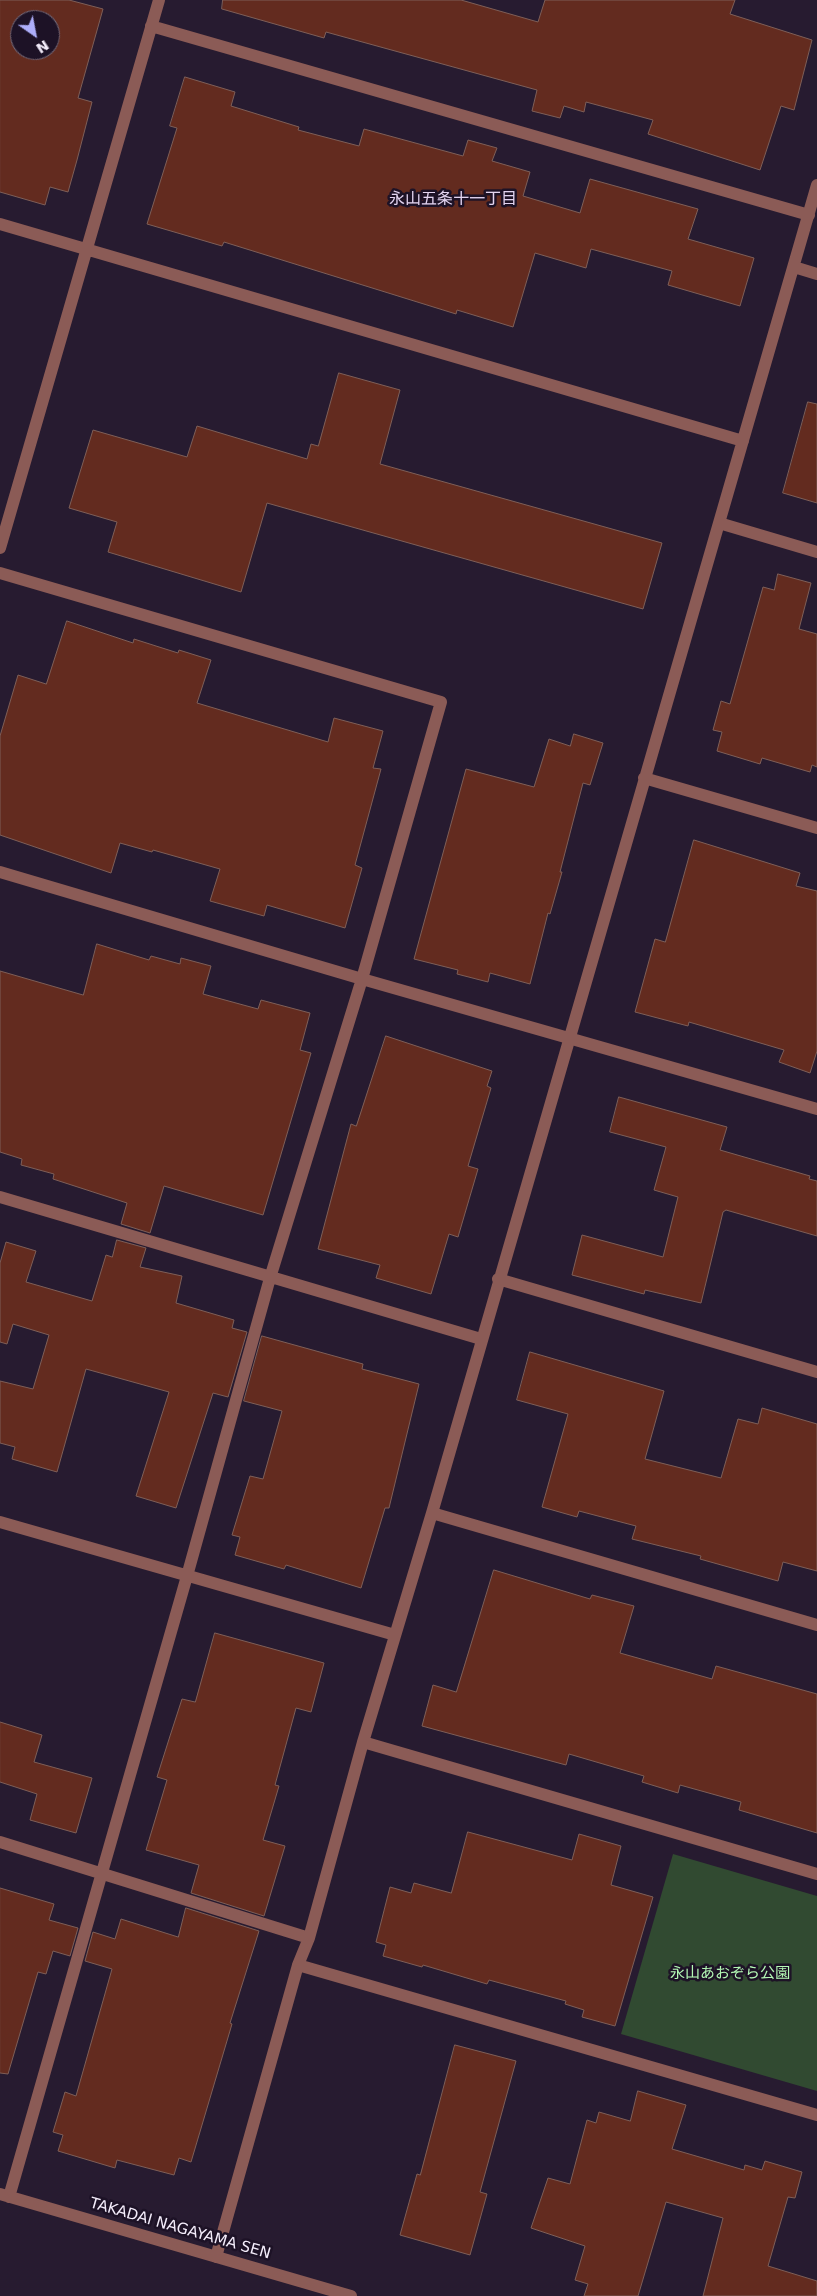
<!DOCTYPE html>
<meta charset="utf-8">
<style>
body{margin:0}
#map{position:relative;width:817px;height:2296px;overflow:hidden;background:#271b30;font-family:"DejaVu Sans",sans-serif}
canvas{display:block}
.north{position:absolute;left:10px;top:10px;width:50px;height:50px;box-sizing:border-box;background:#1d1226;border:1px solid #736a7b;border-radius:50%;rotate:147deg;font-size:14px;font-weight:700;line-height:20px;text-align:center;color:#f4edfb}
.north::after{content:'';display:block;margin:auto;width:18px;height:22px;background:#aeaefa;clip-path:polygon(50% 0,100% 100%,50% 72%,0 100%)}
</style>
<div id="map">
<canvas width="817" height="2296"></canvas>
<div class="north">N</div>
</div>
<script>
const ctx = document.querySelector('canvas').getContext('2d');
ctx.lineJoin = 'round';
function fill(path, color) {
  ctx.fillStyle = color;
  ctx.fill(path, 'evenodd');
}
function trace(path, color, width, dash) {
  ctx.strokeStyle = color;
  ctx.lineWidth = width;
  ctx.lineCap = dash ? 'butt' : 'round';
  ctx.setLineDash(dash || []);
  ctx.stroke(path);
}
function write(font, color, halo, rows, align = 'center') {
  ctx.font = font + ' "DejaVu Sans","Noto Sans JP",sans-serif';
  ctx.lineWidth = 5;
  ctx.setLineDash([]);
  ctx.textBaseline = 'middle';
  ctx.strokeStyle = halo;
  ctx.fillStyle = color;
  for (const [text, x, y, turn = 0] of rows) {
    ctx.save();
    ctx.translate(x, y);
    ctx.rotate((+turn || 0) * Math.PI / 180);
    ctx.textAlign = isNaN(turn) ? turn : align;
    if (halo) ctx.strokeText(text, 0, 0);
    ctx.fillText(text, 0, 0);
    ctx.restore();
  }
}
const green = new Path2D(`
 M673 1854 817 1896V2091L621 2034Z`);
const building = new Path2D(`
 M0 0H69L103 9 78 98 92 102 77 160 68 192 50 187 45 205 0 192ZM20 20H50V50H20Z
 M223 0H461L538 22 545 0H735L730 14 812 40 794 110 781 106 760 170 648 134 653 120 586 102 584 112 564 106 560 118 532 111 537 90 326 32 324 38 222 9Z
 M185 77 235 92 231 106 299 127 298 130 359 146 364 129 463 156 468 140 497 148 492 161 530 172 523 196 580 213 590 179 698 209 688 239 754 258 740 306 668 285 672 271 591 249 586 268 535 253 513 327 457 310 456 314 224 242 222 246 147 224 177 128 170 126Z
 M339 373 400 390 380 464 662 543 643 609 267 503 241 592 108 552 117 522 69 508 93 430 187 457 197 426 307 459 311 444 318 446Z
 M808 402 817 404V503L783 493Z
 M778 574 811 583 799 629 817 634V767L812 765 810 772 762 758 760 764 717 751 722 732 713 730 721 701 730 704 763 587 774 590Z
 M67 621 133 643 134 639 178 653 179 650 211 660 197 703 328 742 334 718 383 731 373 768 381 769 355 865 362 868 345 928 267 905 264 916 210 901 220 869 153 850 152 852 120 843 111 873 0 835V736L18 675 46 684Z
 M574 734 603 743 590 785 583 783 560 872H562L550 914 548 913 530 984 490 973 488 982 457 974 458 970 414 959 466 769 534 787 549 739 570 746Z
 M694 840 800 873 796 886 817 891V1051L810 1073 779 1062 784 1050 689 1022 688 1026 635 1012 655 939 665 942Z
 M97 944 149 960 151 956 180 964 181 958 211 966 203 994 258 1009 261 1000 310 1013 300 1050 311 1053 263 1215 164 1186 150 1233 121 1224 127 1203 53 1179 54 1174 21 1165 22 1159 0 1152V971L83 995Z
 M386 1036 492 1071 487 1086 491 1088 468 1166 478 1169 458 1237 449 1234 431 1294 376 1278 380 1265 318 1249 351 1124 356 1126Z
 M619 1097 727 1127 720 1150 810 1176 809 1179 817 1181V1236L726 1210 723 1212 701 1303 645 1290 644 1294 572 1275 582 1235 663 1257 678 1197 654 1190 666 1147 610 1132Z
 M117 1240 146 1248 140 1267 182 1276 176 1303 234 1320 232 1328 247 1332 228 1397 213 1393 176 1508 136 1496 169 1392 86 1369 57 1472 12 1459 15 1447 0 1443V1381L33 1389 49 1335 13 1324 7 1344 0 1342V1263L6 1242 36 1251 26 1282 92 1301 106 1255 112 1257Z
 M262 1336 363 1364 362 1369 419 1384 389 1508H385L361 1588 286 1565 284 1569 235 1555 240 1537 232 1535 250 1476 263 1479 282 1411 244 1401Z
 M530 1352 664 1391 645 1459 721 1478 738 1419 758 1424 762 1408 817 1424V1571L783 1562 778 1581 700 1559 701 1556 632 1539 636 1526 579 1511 577 1517 542 1507 568 1414 517 1400Z
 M494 1570 590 1599 592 1595 634 1606 620 1653 712 1679 716 1666 817 1694V1833L739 1810 741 1802 680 1785 678 1793 642 1782 644 1776 569 1754 566 1765 422 1726 433 1685 456 1692Z
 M215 1633 324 1663 311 1712 296 1708 275 1785 279 1786 263 1840 285 1846 264 1916 191 1893 199 1865 146 1850 167 1780 157 1777 170 1736 182 1699 195 1702Z
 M0 1722 42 1735 34 1762 92 1778 76 1833 30 1820 37 1794 0 1782Z
 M468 1832 572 1860 579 1834 621 1846 611 1885 653 1897 615 2026 582 2017 584 2010 565 2004 566 2001 489 1980 487 1984 423 1965 422 1967 383 1956 386 1945 376 1942 390 1887 411 1893 414 1883 451 1893Z
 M0 1888 54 1904 49 1920 78 1928 70 1956 53 1951 46 1974 38 1972 8 2074 0 2073Z
 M186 1908 259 1931 230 2023 232 2024 191 2162 179 2158 174 2175 117 2160 115 2168 58 2151 63 2135 53 2132 65 2092 76 2096 112 1969 85 1961 93 1932 115 1939 121 1919 178 1937Z
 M455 2045 516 2061 480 2192 487 2194 470 2255 400 2235 417 2174 420 2175Z
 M638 2091 686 2105 672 2149 744 2170 745 2165 762 2170 765 2161 802 2172 795 2198 788 2197 768 2266 817 2281V2296H703L723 2218 666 2202 638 2296H584L588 2284 575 2280 585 2246 531 2228 548 2178 570 2184 587 2120 596 2123 599 2112 630 2121Z`);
const minor = new Path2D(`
 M151 26 809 215
 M0 224 743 441
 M794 267 817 274
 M719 523 817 552
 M0 548 159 0
 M0 573 441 702 362 979 270 1278 187 1576 9 2197
 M644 778 817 828
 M0 872 362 979 817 1109
 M0 1197 481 1339
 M498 1279 817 1372
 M432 1513 817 1625
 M0 1522 395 1635
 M363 1742 817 1874
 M0 1842 309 1938
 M298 1965 817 2115
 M0 2194 351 2296
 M216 2257 298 1965 309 1938 363 1742 432 1513 817 185`);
const parkNames = [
 ["永山あおぞら公園",730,1974]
];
const streetNames = [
 ["TAKADAI NAGAYAMA SEN",180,2229,16]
];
const neighbourhoodNames = [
 ["永山五条十一丁目",453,200]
];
fill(green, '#314a31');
fill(building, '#632b1f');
trace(building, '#7e5f58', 1);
trace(minor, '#8b5b56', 12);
write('15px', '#b4f9b5', '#1d1226', parkNames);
write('15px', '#f4edfb', '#1d1226', streetNames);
write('16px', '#e3d4f0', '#1d1226', neighbourhoodNames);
</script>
